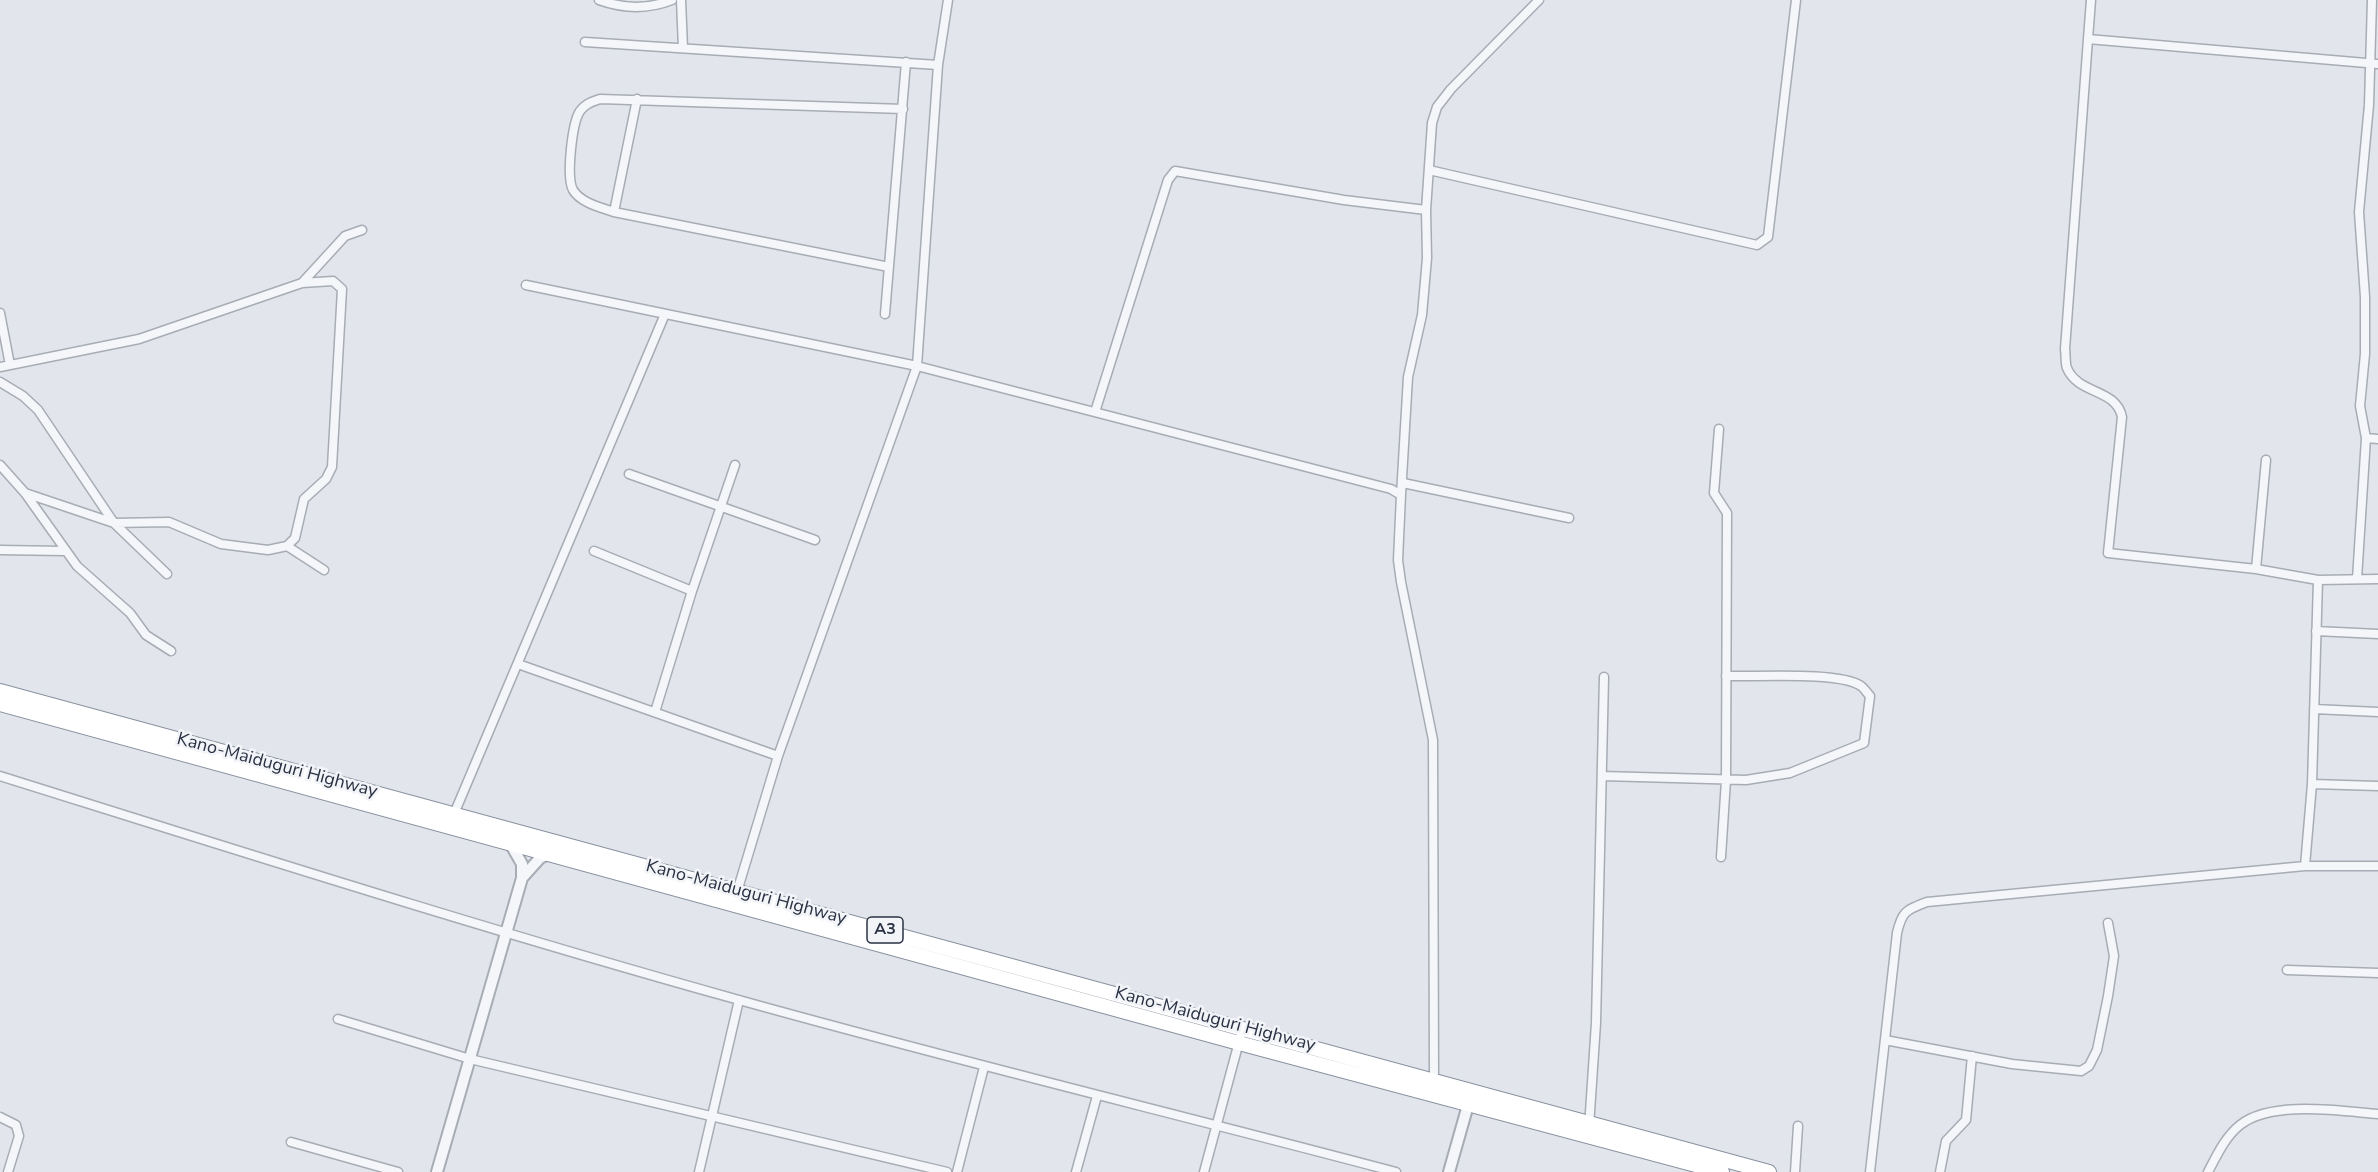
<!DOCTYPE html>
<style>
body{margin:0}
canvas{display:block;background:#e2e5eb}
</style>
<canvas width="2378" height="1172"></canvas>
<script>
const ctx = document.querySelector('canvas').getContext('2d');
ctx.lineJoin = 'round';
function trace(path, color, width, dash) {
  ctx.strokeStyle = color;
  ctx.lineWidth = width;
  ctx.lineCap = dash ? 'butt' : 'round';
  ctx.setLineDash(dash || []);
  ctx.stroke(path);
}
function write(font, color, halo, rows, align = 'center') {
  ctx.font = font + ' "Nunito Sans",sans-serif';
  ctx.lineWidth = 5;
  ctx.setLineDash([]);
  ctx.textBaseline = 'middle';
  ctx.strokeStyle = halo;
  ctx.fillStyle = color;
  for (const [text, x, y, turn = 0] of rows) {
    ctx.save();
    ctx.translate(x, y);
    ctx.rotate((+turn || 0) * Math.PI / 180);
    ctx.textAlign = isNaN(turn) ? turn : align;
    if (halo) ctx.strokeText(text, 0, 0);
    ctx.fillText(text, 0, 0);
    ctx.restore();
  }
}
const minor = new Path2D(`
 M599 0C624 9 647 10 672 0
 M681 0 683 48
 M2091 0 2088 39 2378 64
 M2088 39 2065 349C2066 355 2065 363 2067 368 2078 395 2116 388 2122 417L2108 553 2256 569 2318 580 2378 579
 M585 42 938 65
 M1429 170 1757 245 1768 237 1796 0
 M614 212 637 99
 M889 267 614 212C600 207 581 203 573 190 566 177 572 123 580 111 586 103 592 102 600 99L903 109
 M302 283 345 236 362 230
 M526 285 917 366 1391 489 1401 495 1398 560 1401 582 1433 740 1434 1079
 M0 313 10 365
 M885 314 906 62
 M0 367 139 339 302 283 333 281 342 289 332 467 326 479 304 499 295 538 287 546 268 550 221 544 169 522 114 523 25 493
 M0 382 23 396 38 410 114 523 167 574
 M1095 412 1168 180 1175 171 1344 200 1426 210
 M1719 429 1714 493 1727 513 1726 780 1721 857
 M2366 438 2378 439
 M0 465 25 493 77 566 130 613 146 635 171 651
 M629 474 815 540
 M1403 483 1569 518
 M1401 495 1408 377 1422 315 1427 258 1426 210 1432 123 1437 107 1451 89 1539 0
 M287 546 324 570
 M0 550 65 551
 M594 551 692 591
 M2256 569 2266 460
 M2357 579 2366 438 2360 406 2365 354V297L2359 212 2369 105 2372 0
 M2316 631 2378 634
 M518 664 778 756
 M2314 709 2378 712
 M655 712 692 591 735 465
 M0 776C246 853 491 931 739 1000 957 1061 1177 1114 1396 1172
 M1602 776 1746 780 1790 773 1864 743 1870 696C1867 693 1864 688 1861 686 1840 671 1755 677 1726 676
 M2312 784 2378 786
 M454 814 665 314
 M2305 866 2312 784 2318 580
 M736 895 778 756 917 366 938 65 948 0
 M2287 970 2378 973
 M338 1019 470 1059 947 1172
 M1885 1040 2012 1064 2081 1071 2089 1066 2097 1050 2108 996 2114 956 2108 923
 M0 1117 16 1125 19 1136 8 1172
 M1589 1127 1596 1023 1604 677
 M291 1142 398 1172
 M699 1172 739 1000
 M957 1172 984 1067
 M1076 1172 1097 1096
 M1204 1172 1243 1027
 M1795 1172 1798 1126
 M1870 1172 1897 933C1902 911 1906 910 1927 902L2305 866H2378
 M1940 1172 1946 1141 1966 1120 1972 1056
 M2208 1172C2217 1155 2225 1137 2240 1125 2271 1100 2340 1111 2378 1114`);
const tertiary = new Path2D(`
 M522 878 540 858 551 853
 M437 1172 522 878V864L510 843
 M1449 1172 1468 1105`);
const trunk = new Path2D(`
 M0 691 1769 1172
 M0 704 1239 1043 1722 1172`);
const shields = [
 [885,930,36]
];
const shieldNames = [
 ["A3",885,930]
];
const streetNames = [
 ["Kano-Maiduguri Highway",277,766,15],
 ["Kano-Maiduguri Highway",746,893,15],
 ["Kano-Maiduguri Highway",1215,1020,15]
];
trace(minor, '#a7acb5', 11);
trace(tertiary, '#a7acb5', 14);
trace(trunk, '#8992a1', 16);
trace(minor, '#f5f6f9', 8);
trace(tertiary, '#f5f6f9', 10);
trace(trunk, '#fff', 14);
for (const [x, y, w] of shields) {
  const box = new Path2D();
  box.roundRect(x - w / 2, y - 13, w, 26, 4.5);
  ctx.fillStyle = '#f2f4f8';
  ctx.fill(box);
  trace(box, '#2a3243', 1.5);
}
write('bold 16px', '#2a3243', null, shieldNames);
write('18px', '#2a3243', '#f2f4f8', streetNames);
</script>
